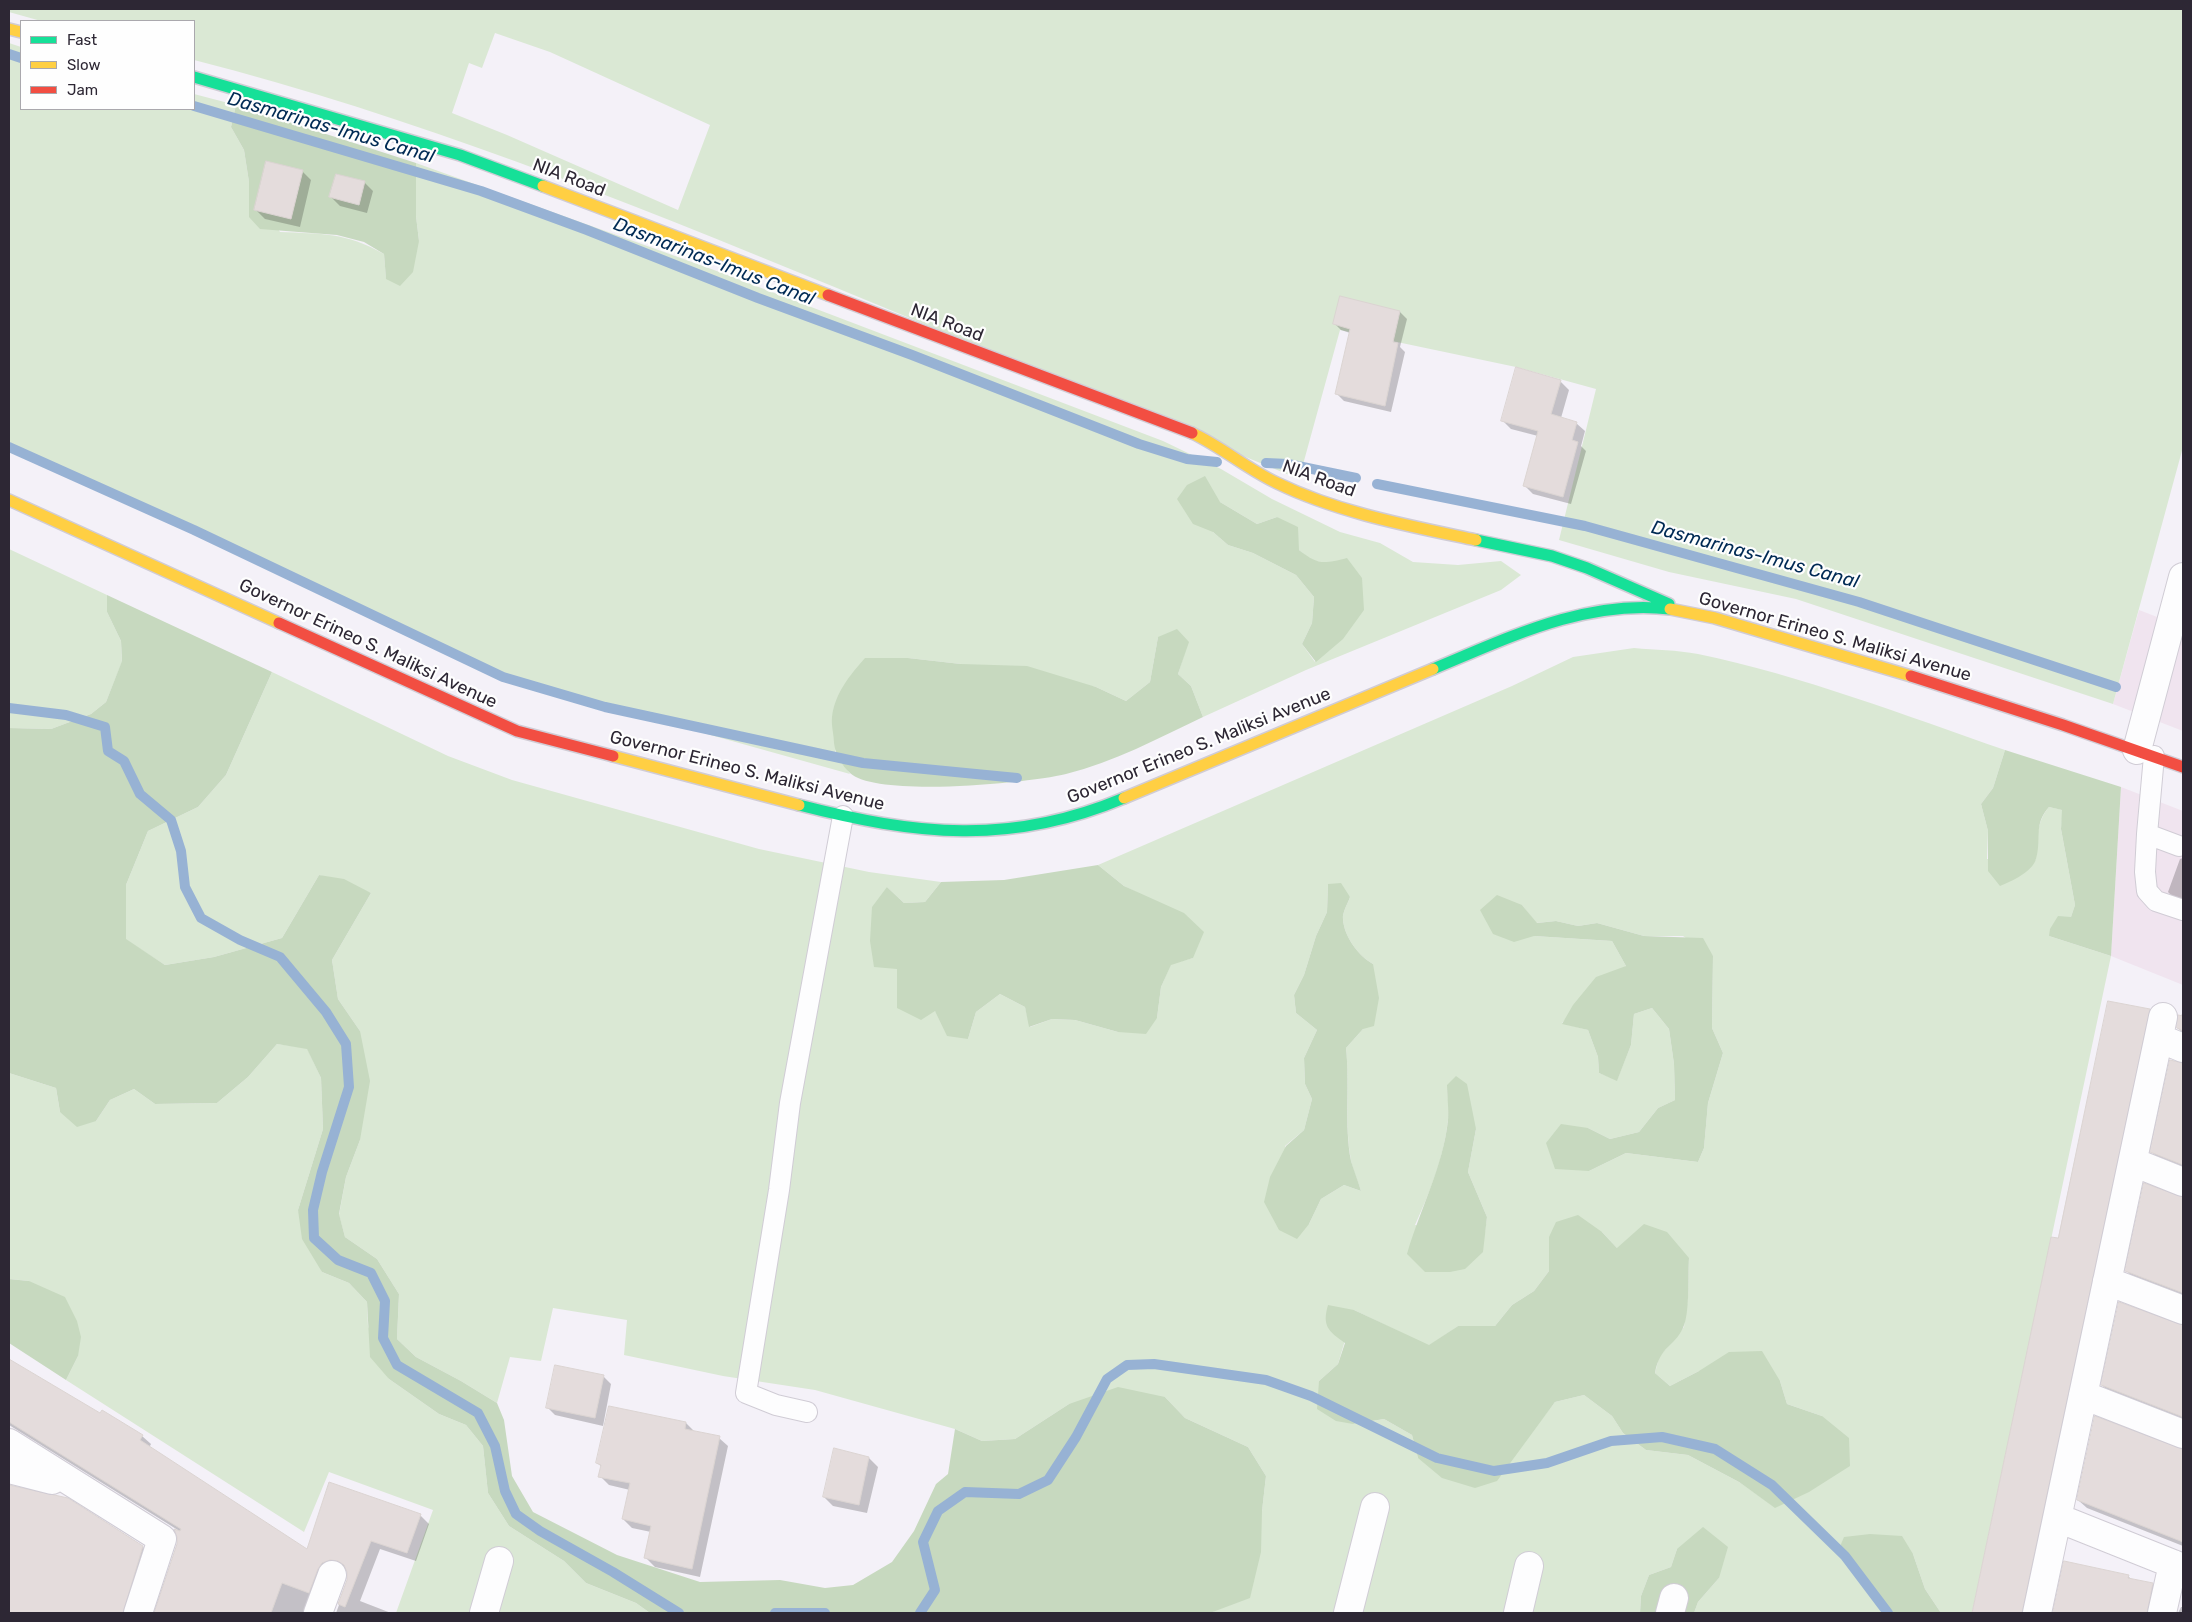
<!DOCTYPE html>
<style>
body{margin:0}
#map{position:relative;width:2192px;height:1622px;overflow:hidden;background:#f4f1f8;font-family:Rubik,sans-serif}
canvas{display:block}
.frame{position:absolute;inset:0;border:10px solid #2d2734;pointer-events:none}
.legend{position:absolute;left:20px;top:20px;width:175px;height:90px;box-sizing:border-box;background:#fefefe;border:1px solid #aaa8ad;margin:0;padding:6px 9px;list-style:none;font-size:15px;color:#2d2734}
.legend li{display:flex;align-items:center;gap:10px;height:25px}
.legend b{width:25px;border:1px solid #aaa8ad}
</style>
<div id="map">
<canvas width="2192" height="1622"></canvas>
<div class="frame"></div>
<ul class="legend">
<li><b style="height:6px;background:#16e098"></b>Fast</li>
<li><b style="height:6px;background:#ffcf43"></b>Slow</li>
<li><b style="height:6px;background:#f24e42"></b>Jam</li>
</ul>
</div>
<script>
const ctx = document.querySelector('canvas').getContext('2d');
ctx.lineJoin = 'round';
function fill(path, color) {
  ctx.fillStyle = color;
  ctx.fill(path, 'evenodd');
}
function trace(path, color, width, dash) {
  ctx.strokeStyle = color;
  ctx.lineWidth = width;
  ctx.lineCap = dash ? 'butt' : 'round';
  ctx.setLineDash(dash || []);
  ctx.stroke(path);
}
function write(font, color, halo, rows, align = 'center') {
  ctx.font = font + ' Rubik,sans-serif';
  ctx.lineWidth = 4.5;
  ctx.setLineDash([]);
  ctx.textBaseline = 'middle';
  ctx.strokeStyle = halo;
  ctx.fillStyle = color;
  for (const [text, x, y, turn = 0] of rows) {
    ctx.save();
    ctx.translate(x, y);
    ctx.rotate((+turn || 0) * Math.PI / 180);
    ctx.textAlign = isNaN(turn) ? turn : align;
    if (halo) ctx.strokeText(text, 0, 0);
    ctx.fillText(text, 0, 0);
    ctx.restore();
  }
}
const commercial = new Path2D(`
 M2139 610 2183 627V731L2113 704Z
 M2121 787 2183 811V985L2111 956Z`);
const green = new Path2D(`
 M9 9H2183V447L2113 704 1796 599 1669 572 1559 540 1596 389 1516 367 1340 330 1299 479C1143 415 988 350 832 286 623 200 413 116 194 60V21H41L9 12ZM495 33 550 52 710 125 678 210 507 135 452 113 469 63 482 68Z
 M9 43 21 47V109H194V94L236 105 231 127 244 150 249 182 280 232C322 234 345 232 384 254L386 278 419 241 416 216V163L714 270 1163 441 1221 469 1272 499 1340 532 1380 543 1413 562 1458 565 1501 561 1521 575 1501 590 1306 670 1203 717 1191 686 1178 674 1188 642 1158 637 1150 682 1126 701 1096 687 961 664 908 658 835 751 850 774 503 677 194 530 9 447ZM1220 502 1257 524 1277 517 1299 550 1312 561 1329 563 1315 662 1302 644 1312 623 1314 597 1296 575 1253 553 1228 545 1213 532Z
 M9 549 107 595V612L121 641 122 662 106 702 91 714 51 729 9 728Z
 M1634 648C1655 650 1677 650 1698 654 1803 676 1904 715 2005 750L1993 788 1981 804 1988 831 1987 859 2036 860C2037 841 2036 822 2049 807L2063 810 2061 829 2075 905 2071 917 2049 936 2111 956 1972 1613H1941L1925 1589 1913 1554 1839 1549 1888 1613H1694L1698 1602 1719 1578 1677 1549 1671 1567 1649 1575 1641 1596 1640 1613H1210L1213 1612 1262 1511 1266 1476 1248 1447 1185 1418 1165 1397 1069 1404 1015 1439 982 1441 955 1429 815 1390 723 1376 624 1355 627 1320 553 1308 541 1361 510 1357 497 1403 461 1381 416 1357 397 1339 399 1294 377 1259 345 1237 339 1215 346 1177 360 1140V1031L338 999 332 960 371 893 319 875 282 938 214 957 165 965 126 940V885L148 831 198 807 226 775 272 672 448 756 512 780 759 849 869 872 941 882 925 902 904 903 887 887 897 969 935 1011 968 1039 976 1012 1000 994 1025 1007 1030 1027 1052 1019 1075 1020 1118 1032 1157 1018 1161 987 1171 964 1193 958 1150 899 1124 886 1098 865 1512 686 1573 657ZM1328 884 1350 897C1348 903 1342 913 1343 919 1344 937 1359 956 1373 964L1363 1029 1346 1048C1350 1085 1344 1124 1351 1161 1353 1171 1358 1181 1361 1191L1344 1185 1321 1199 1309 1224 1285 1146 1304 1130 1312 1099 1305 1084 1304 1058 1317 1030 1296 1013 1294 995 1304 975 1316 936 1327 912ZM1522 905 1536 923 1556 921 1578 926 1597 923 1644 936H1683L1713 956 1712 1028 1723 1053 1708 1103 1704 1148 1698 1162 1626 1153 1589 1171 1588 1128 1610 1139 1639 1132 1658 1108 1675 1100 1674 1064 1669 1029 1652 1008 1634 1014 1631 1045 1617 1080 1599 1073 1598 1057 1588 1030 1562 1023 1626 966 1612 941 1534 936ZM1447 1085 1476 1129 1468 1172 1487 1217 1485 1232 1415 1225C1430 1192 1444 1157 1448 1120 1450 1109 1447 1096 1447 1085ZM1602 1232 1617 1248 1689 1258 1688 1297 1684 1327 1659 1357 1655 1373 1670 1386 1699 1371 1780 1381 1787 1404 1822 1416 1775 1507 1739 1482 1688 1455 1646 1450 1623 1433 1612 1416 1584 1395 1555 1402 1541 1420 1418 1458 1412 1435 1384 1419 1353 1424 1319 1381 1338 1364 1354 1310 1429 1346 1458 1326H1495L1512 1305 1534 1291 1549 1271V1237Z
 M277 1044 307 1048 321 1078 323 1129 298 1210 322 1272 349 1283 367 1302 368 1326 389 1379 439 1414 466 1425 483 1446 488 1493 509 1526 564 1561 586 1583 636 1603 650 1613H396L433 1510 329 1472 304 1532 66 1380 78 1356 29 1281 9 1279V1073L56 1088 60 1112 96 1121 110 1100 134 1089 155 1104 217 1103 248 1077Z`);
const forest = new Path2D(`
 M236 105 416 163V216L419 241 413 272 400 286 386 279 384 254 364 242 337 235 260 229 249 217V182L244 150 231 127Z
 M1205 476 1220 502 1257 524 1277 517 1298 527 1299 550C1318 565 1323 564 1347 558L1362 578 1364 610 1343 639 1316 662 1302 644 1312 623 1314 597 1296 575 1253 553 1228 545 1213 532 1193 524 1177 499 1187 485Z
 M107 595 272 672 226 775 198 807 148 831 126 885V939L165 965 214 957 282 938 319 875 344 879 371 893 332 960 338 999 360 1031 370 1081 360 1140 346 1177 339 1214 345 1237 377 1259 399 1294 397 1339 416 1357 461 1381 497 1403 504 1420 512 1476 533 1512 617 1555 700 1582 780 1580 825 1588 853 1585 892 1562 914 1531 936 1484 948 1474 955 1429 982 1441 1015 1439 1069 1404 1118 1387 1165 1397 1185 1418 1248 1447 1266 1476 1262 1511 1261 1552 1250 1598 1210 1613H650L636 1603 586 1583 564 1561 509 1526 488 1493 483 1446 466 1425 439 1414 389 1379 370 1357 367 1302 349 1283 322 1272 302 1239 298 1210 323 1129 321 1078 307 1049 277 1044 248 1077 217 1103 155 1104 134 1089 110 1100 96 1121 77 1127 60 1112 56 1088 9 1073V728L51 729 91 714 106 702 122 661 121 641 107 612Z
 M1177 629 1189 642 1178 674 1191 686 1203 717C1159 738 1114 762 1066 774 1030 783 876 798 850 773 842 766 835 753 834 743 834 735 831 725 832 717 835 693 850 675 865 658H908L961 664 1027 666 1096 687 1126 701 1150 682 1158 637Z
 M2005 750 2121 787 2111 956 2049 936 2050 929 2058 916 2071 917 2075 905 2061 829 2062 810 2049 807C2033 825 2042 838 2036 859 2032 872 2012 881 2000 886L1988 871V831L1981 804 1993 788Z
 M1098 865 1124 886 1184 913 1204 932 1193 958 1171 965 1161 987 1157 1018 1146 1034 1118 1032 1075 1020 1052 1019 1029 1027 1025 1007 1000 994 976 1012 968 1039 947 1036 935 1011 921 1020 897 1008V969L874 967 870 941 872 907 887 887 904 903 925 902 941 882 1004 880Z
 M1341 883 1350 897C1348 903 1342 913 1343 919 1344 937 1359 956 1373 964L1379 998 1374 1026 1363 1029 1346 1048C1350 1085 1344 1125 1351 1161 1354 1171 1358 1181 1361 1191L1344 1185 1321 1199 1309 1224 1297 1239 1279 1230 1264 1202 1270 1177 1286 1146 1304 1130 1312 1099 1305 1084 1304 1058 1317 1030 1296 1013 1294 995 1304 975 1316 936 1327 912 1328 884Z
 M1497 895 1522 905 1537 923 1556 921 1578 926 1597 923 1644 936 1703 938 1713 956 1712 1028 1723 1053 1708 1103 1704 1148 1698 1162 1626 1153 1589 1171 1555 1169 1546 1143 1561 1124 1588 1128 1610 1139 1639 1132 1658 1108 1675 1100 1674 1064 1669 1029 1652 1008 1634 1014 1631 1045 1617 1081 1599 1073 1598 1057 1588 1030 1562 1024 1573 1005 1596 977 1626 966 1612 941 1534 936 1514 942 1493 934 1480 910Z
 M1456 1076 1467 1084 1476 1129 1468 1172 1487 1217 1483 1252 1465 1269 1450 1272H1425L1407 1254C1420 1209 1443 1167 1448 1120 1449 1109 1447 1096 1447 1085Z
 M1578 1215 1602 1232 1617 1248 1644 1224 1667 1232 1689 1258C1688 1274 1690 1314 1683 1328 1674 1347 1660 1346 1655 1373L1670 1386 1699 1371 1729 1352 1762 1351 1780 1381 1787 1404 1822 1416 1849 1438 1850 1466 1809 1492 1775 1508 1739 1482 1688 1455 1646 1450 1623 1433 1612 1416 1584 1395 1555 1402 1497 1481 1475 1488 1442 1478 1418 1458 1412 1435 1384 1419 1353 1424 1336 1421 1317 1409 1319 1381 1338 1364 1345 1343C1328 1331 1322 1326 1328 1305L1354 1310 1429 1345 1458 1326H1495L1512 1305 1534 1291 1549 1271V1237L1556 1222Z
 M9 1279 29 1281 65 1297 77 1321 81 1337 78 1356 66 1380 9 1343Z
 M1703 1527 1728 1547 1719 1578 1698 1602 1694 1613H1640L1641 1596 1649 1575 1671 1567 1677 1549Z
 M1870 1534 1902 1536 1913 1554 1925 1589 1941 1613H1888L1839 1549 1844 1537Z`);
const shadow = new Path2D(`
 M302 171 311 180 300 227 265 219 256 210Z
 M364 182 373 191 367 213 340 206 331 197Z
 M1400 312 1407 319 1400 347 1405 352 1391 412 1344 401 1337 394 1350 333 1341 330 1334 323Z
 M1560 381 1569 390 1561 418 1576 423 1585 431 1581 446 1586 451 1571 504 1533 494 1524 485 1538 436 1511 429 1502 420Z
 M2183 858V899L2172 896 2168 892 2180 859Z
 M2183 1010V1033L2178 1028Z
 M2149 1011 2157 1018 2030 1613H1974L2052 1238 2059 1239Z
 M2171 1061 2183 1064V1170L2160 1160 2152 1152Z
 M2177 1198 2183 1199V1298L2135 1280 2127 1271Z
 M2178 1326H2183V1422L2111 1394 2102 1385Z
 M9 1360 101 1415 142 1436 151 1444 149 1448 308 1551 420 1515 429 1524 416 1561 380 1549 360 1601 391 1613H336L348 1581 347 1569 338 1568 313 1613H156L181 1532 9 1425Z
 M604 1377 611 1384 603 1426 555 1415 547 1407Z
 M686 1423 695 1432 719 1438 728 1446 700 1577 655 1567 646 1558 651 1532 632 1528 623 1519 630 1490 609 1485 600 1476 602 1467 597 1463Z
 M2178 1450H2183V1546L2087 1508 2078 1500Z
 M869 1458 878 1467 867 1513 833 1506 824 1497Z
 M9 1486 68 1500 143 1547 152 1556 133 1613H9Z
 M2065 1563 2128 1576 2132 1580 2151 1584 2159 1591 2156 1613H2054Z
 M2181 1607H2183V1613H2178Z`);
const stream = new Path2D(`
 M9 54 21 58
 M194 106 481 191 587 230 758 298 912 355 1139 444 1187 459 1217 462
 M9 447 194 530 503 677 605 707 863 763 1017 778
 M1266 463 1288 464 1356 478
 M1377 484 1585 526 1859 602 2116 687
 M9 708 66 715 105 727 108 751 124 761 140 794 171 820 181 851 185 887 201 918 240 940 280 957 326 1012 346 1044 349 1087 322 1172 313 1210 314 1238 338 1260 371 1273 385 1301 383 1338 397 1365 478 1413 495 1446 505 1491 516 1514 540 1531 613 1572 679 1613
 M775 1613H825
 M920 1613 935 1590 923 1542 938 1511 965 1492 1019 1494 1048 1480 1076 1437 1107 1379 1127 1365 1154 1364 1266 1380 1311 1396 1437 1458 1494 1471 1547 1463 1611 1441 1662 1437 1715 1449 1772 1485 1845 1556 1888 1613`);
const building = new Path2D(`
 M266 161 303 170 291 219 254 210Z
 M336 174 365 181 359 205 329 197Z
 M1340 296 1400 311 1393 342 1398 343 1385 406 1335 394 1350 329 1333 324Z
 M1516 367 1561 380 1551 414 1577 422 1572 440 1578 442 1563 497 1523 486 1538 431 1501 421Z
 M2108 1001 2150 1009 2022 1613H1972L2051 1237 2058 1238Z
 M2178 1015 2183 1016V1031L2177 1028Z
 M2170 1060 2183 1063V1165L2150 1152Z
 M2144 1183 2183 1197V1293L2125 1271Z
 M2119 1302 2183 1325V1417L2101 1385Z
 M9 1359 100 1413 102 1410 143 1435 140 1440 307 1549 329 1482 421 1514 407 1553 371 1541 345 1607 338 1604 347 1580V1572L344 1565 338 1561 330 1560 322 1563 318 1569 309 1593 282 1583 271 1613H154L177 1544V1537L174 1529 180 1531 181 1529 9 1422Z
 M555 1365 604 1375 595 1418 546 1408Z
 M609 1406 686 1422 685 1429 720 1436 692 1569 644 1558 651 1526 622 1519 630 1483 598 1477 601 1465 596 1463Z
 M2095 1416 2183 1449V1542L2077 1500Z
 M834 1448 869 1457 859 1505 823 1497Z
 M9 1485 68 1498 143 1546 123 1613H9Z
 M2064 1561 2129 1575 2128 1578 2153 1583 2147 1613H2053Z`);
const lane = new Path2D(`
 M2154 756 2147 834 2145 872 2147 891 2156 901 2183 910
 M2147 834 2179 846
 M807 1412 776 1405 746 1393 779 1190 790 1103 843 816`);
const street = new Path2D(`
 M2137 750 2183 577
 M2159 1038 2183 1048
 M2133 1162 2183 1182
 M2107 1281 2183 1310
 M2083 1395 2183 1434
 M9 1443 162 1539 138 1613
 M9 1469 52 1480
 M2058 1518 2183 1568
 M318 1613 332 1575
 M484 1613 499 1561
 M1348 1613 1375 1507
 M1518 1613 1529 1566
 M1670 1613 1674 1598
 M2037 1613 2163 1017
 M2162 1613 2173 1564`);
const fast = new Path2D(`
 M194 77 460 155 543 186
 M1476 540 1552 556 1587 568 1669 604
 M1433 669C1508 638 1586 599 1670 609
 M799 805C916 835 1010 846 1124 798`);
const slow = new Path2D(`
 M9 29 21 32
 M543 186 828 295
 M1192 433C1222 447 1247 469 1277 483 1339 513 1410 526 1476 540
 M9 500 279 623
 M1670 609 1715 618 1911 676
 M613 756 799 805
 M1124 798 1433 669`);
const jam = new Path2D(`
 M828 295 1192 433
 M279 623 517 731 613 756
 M1911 676 2063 725 2183 767`);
const streetNames = [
 ["NIA Road",569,178,21],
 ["NIA Road",947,323,21],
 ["NIA Road",1319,479,20],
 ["Governor Erineo S. Maliksi Avenue",1835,637,16],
 ["Governor Erineo S. Maliksi Avenue",368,644,25],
 ["Governor Erineo S. Maliksi Avenue",1199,746,-22],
 ["Governor Erineo S. Maliksi Avenue",747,771,14]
];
const waterNames = [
 ["Dasmarinas-Imus Canal",331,128,16],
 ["Dasmarinas-Imus Canal",714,262,21],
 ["Dasmarinas-Imus Canal",1755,555,15]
];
fill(commercial, '#f0e4ef');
fill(green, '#dae8d4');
fill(forest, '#c7d9bf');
fill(shadow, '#0003');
trace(stream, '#97b2d4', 10);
fill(building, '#e4dcdc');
trace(building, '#dbd4d2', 1);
trace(lane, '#d0ccd5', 22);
trace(street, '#d0ccd5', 30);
trace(fast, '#d0ccd5', 14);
trace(slow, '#d0ccd5', 14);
trace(jam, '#d0ccd5', 14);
trace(lane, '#fdfdfe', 20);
trace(street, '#fdfdfe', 28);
trace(fast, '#16e098', 11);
trace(slow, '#ffcf43', 11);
trace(jam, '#f24e42', 11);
write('18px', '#2d2734', '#fefefe', streetNames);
write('italic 19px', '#002a54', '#fefefe', waterNames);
</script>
